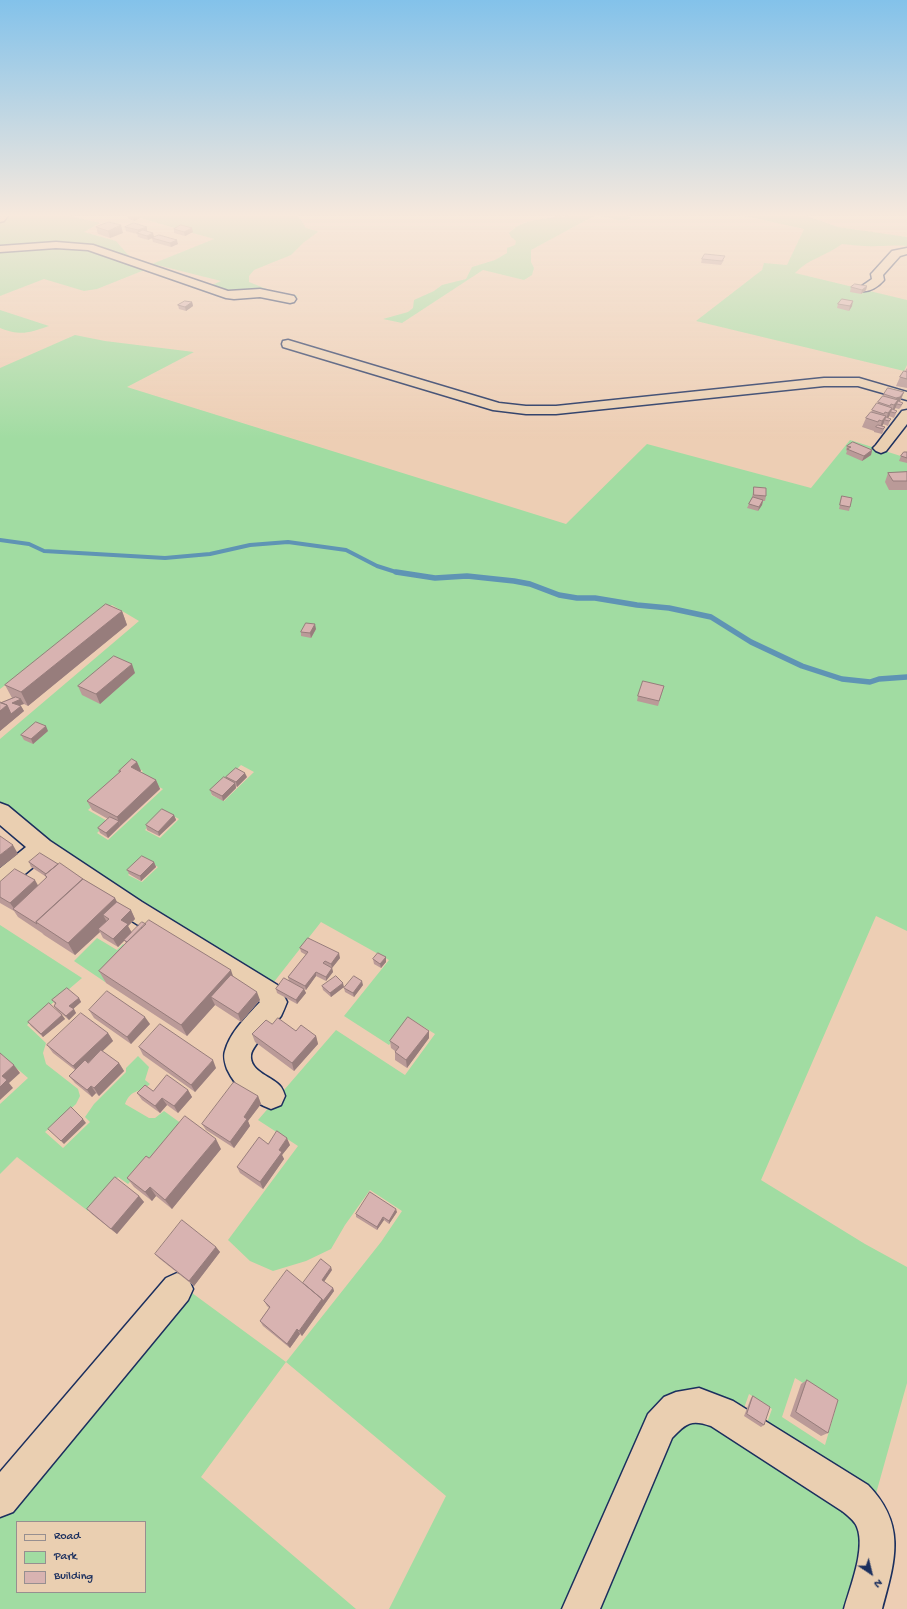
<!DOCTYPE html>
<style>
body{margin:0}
#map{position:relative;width:907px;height:1609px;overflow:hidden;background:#edceb4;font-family:"Gochi Hand",sans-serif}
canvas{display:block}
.legend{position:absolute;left:16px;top:1521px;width:130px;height:72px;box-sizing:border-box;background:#eacfb1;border:1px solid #978f90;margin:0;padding:5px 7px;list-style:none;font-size:12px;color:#1b2f5e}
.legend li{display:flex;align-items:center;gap:8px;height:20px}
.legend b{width:20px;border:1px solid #978f90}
.north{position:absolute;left:851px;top:1553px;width:40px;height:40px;-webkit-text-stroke:3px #eacfb1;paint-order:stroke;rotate:145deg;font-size:11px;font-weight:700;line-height:16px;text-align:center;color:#1b2f5e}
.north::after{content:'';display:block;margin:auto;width:14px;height:18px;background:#1b2f5e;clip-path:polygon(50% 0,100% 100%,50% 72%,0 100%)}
</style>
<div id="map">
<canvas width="907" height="1609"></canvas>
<ul class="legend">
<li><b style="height:5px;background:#eacfb1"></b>Road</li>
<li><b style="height:11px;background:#a1dca2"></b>Park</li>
<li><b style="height:11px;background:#d8b3b1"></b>Building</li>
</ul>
<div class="north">N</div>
</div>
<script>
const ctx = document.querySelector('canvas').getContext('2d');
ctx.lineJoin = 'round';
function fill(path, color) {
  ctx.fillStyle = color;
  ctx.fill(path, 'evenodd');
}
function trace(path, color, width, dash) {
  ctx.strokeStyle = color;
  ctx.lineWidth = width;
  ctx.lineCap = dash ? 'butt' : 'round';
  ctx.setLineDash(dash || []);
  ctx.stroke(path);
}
const green = new Path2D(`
 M0 214H62L100 223 84 232 116 241 130 257 152 264 214 239 136 217 143 214H297L306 228 317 231 318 232 303 243 291 255 254 270 249 276V282L269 290 298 296 294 298 237 294 212 287V285L221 281 157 265 97 289 84 291 44 279 0 296Z
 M572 214C586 214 621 210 631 218 619 225 607 214 594 216L531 250V262L534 268 532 275 524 280 483 270 402 323 383 319 408 312 413 308 414 300 434 291 442 285 466 279 472 267 495 260 507 253V248L515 245 516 241 511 237 509 233C521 220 538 220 554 217 561 216 565 218 572 214Z
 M736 214H801L838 227 907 237V246C896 245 889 246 878 246 866 247 854 245 842 244 828 255 808 259 795 273L907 300V365L904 371 696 321 762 270 764 263 787 265 804 229Z
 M0 310 49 326C28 333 21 336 0 328Z
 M75 335 105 341 194 352 127 387 566 524 647 444 811 488 850 440 907 458V931L876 916 761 1180 865 1244 907 1267V1383L870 1515 846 1609H389L446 1496 286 1362 201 1477 356 1609H0V1516L188 1290 286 1362 381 1242 402 1211 370 1190 345 1225 331 1249 306 1261 273 1271 250 1261 228 1240 298 1146 258 1120 336 1030 405 1075 435 1034 411 1019 389 1045 344 1016 389 960 321 922 270 987 45 839 0 802V739L139 621 112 605 0 689V368ZM241 765 254 772 224 801 211 795ZM136 767 143 771 138 776 163 789 108 840 97 833 109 822 88 810ZM164 811 179 819 160 838 145 830ZM144 859 158 867 142 882 128 875ZM795 1378 837 1404 825 1445 782 1417ZM749 1394 772 1409 764 1431 741 1417ZM17 1522H145V1592H17Z
 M0 925 82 978 27 1025 46 1043 43 1053 46 1064 78 1089 80 1096 76 1104 45 1132 63 1148 90 1122 85 1117 94 1104 126 1072V1068L138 1056 149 1067 145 1080 150 1084C141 1093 131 1088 125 1104L149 1118H155L164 1111 182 1124 128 1184 118 1177 88 1211 17 1157 0 1174V1104L28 1078 0 1054Z
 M97 938 117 950 123 944 135 951 105 982 74 961Z`);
const streamFar1 = new Path2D(`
 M0 540 29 544 44 551 165 558 210 554 250 545 288 542 346 550 377 566 399 573`);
const stream = new Path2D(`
 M396 572 435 578 467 576 514 581 530 584 559 595 577 598H595L637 605 669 608 711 617 751 642 802 666 842 679 870 682 879 679 907 677`);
const minor = new Path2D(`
 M0 214H9L4 221 0 222Z
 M56 242 93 245 228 291 260 289 294 296 296 299 294 302 290 303 260 297 234 299 226 298 88 250 56 248 0 252V246Z
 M907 248V254L900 256 883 275 884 280C879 286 869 293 861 291L859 288 872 279 871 274 873 272 892 251Z
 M288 340 499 403 526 406H556L824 378H859L907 392V400L858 386H824L556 414H526L493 410 283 347 282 344 283 341Z
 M907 410V424L886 451 881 453 876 451 873 448 876 445 902 411Z
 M0 803 8 806 50 841 142 902 279 986 287 1002C285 1007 283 1012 281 1016 274 1025 252 1045 251 1055 249 1072 274 1077 281 1087 283 1090 284 1093 285 1096L281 1105 271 1109C252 1102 236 1088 227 1069 225 1063 223 1057 225 1051 230 1032 247 1016 260 1002L124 916 43 859 8 888 0 891V868L26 847 0 825Z
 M177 1273 188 1278 193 1289 188 1300 13 1512 0 1517V1472L166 1278Z
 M699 1388 733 1401 868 1485C907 1525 895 1561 882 1609H844C850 1587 866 1549 857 1527 855 1521 847 1515 842 1511L711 1426C691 1419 686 1423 672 1438L600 1609H562L648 1414 664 1397 676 1392Z`);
const wall = new Path2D(`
 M128 216 140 218 134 221 129 219Z
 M96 227 123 233 110 238 98 234Z
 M125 227H147V231H146L153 233 154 237 178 244 171 247 153 242 152 238 148 240 138 237 137 234 126 231Z
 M174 229 193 232 185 236 174 233Z
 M702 259 724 260 721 265 701 263Z
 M867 286 866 290 861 294 850 292 851 287Z
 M192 302 193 306 186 311 179 309 178 305Z
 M838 304 852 306 849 311 837 308Z
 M907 368V388L896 386 900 377 905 371Z
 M904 392 900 402 903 403 901 407 899 409 895 408 894 410 897 411 894 418 889 416 888 418 891 419 889 423 888 426 883 424 882 426 885 427 882 434 874 432V431L862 427 866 418 871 412 884 394Z
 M847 446 872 450 871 455 862 461 846 454 847 451 846 450Z
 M907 452V463L899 461 901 456Z
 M907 472V490H889L885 482 888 473Z
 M754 487 766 496 765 501H763L762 505 758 511 747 508 752 498 753 492Z
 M842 496 850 507 849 511 839 509Z
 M122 611 127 625 28 706 24 704 19 705 21 706 24 711 0 731V702L1 703 12 698 5 685Z
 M316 629 311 638 301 636V632Z
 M135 673 100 704 82 695 78 686Z
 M664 686 658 706 637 701 638 696Z
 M48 731 33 744 24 740 21 735Z
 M137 762 141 771 140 772 156 780 160 789 108 838 100 833 98 828 108 819 92 810 87 801 120 772 119 771Z
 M226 777H247L237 787 236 786V788L223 801 212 795 210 790 227 779Z
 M174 815 176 820 159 836 147 830 146 825Z
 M29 862 58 864 115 898 117 902 131 910 135 919 128 926 132 933 233 977 260 1000 241 1022 215 1005 187 1036 106 983 99 971 126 943 124 940 118 947 103 938 100 932 75 955 44 935 42 933 18 917 14 911 0 903V882L38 886 46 878 45 876 31 867Z
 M154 862 156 867 141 881 129 874 127 870Z
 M300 948 340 958 332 968 333 972 326 981 316 976 306 990 289 981 288 977 306 955 301 952Z
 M386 957V962L381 968 374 964 373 959Z
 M363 985 354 997 345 992 344 988Z
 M322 986 344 987 331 997 323 990Z
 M276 989H304L306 993 297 1004 277 993Z
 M79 998 81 1002 73 1009 76 1013 69 1020 57 1010 54 1006 55 1004 52 1000Z
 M89 1010 150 1024 131 1044 94 1018Z
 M62 1015 65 1019 43 1037 31 1026 28 1022Z
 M272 1024 316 1036 318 1044 294 1071 255 1042 252 1034Z
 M429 1031V1038L407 1068 395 1060V1051L391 1048 390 1041Z
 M108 1033 113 1041 102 1051 119 1063 124 1071 99 1096 96 1093 92 1097 75 1083 69 1076 75 1070 53 1053 47 1045Z
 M139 1047 216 1068 195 1092 143 1055Z
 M188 1090 192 1097 178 1113 167 1105 160 1113 142 1100 137 1093 153 1091Z
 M258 1096 261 1104 248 1121 250 1126 234 1148 206 1130 202 1124Z
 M268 1144 290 1145 282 1155 284 1159 263 1189 240 1173 237 1167Z
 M221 1149 172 1209 156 1196 152 1201 134 1187 127 1178 149 1158Z
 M139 1196 144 1202 117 1234 93 1215 87 1209Z
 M397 1212 389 1224 384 1220 377 1230 356 1217V1214Z
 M216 1247 220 1252 194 1286 160 1259 155 1254Z
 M332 1270 324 1282 333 1288 334 1291 302 1336 300 1334 290 1348 263 1326 260 1321 269 1308 267 1306 264 1301Z
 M807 1380 828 1433 821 1436 790 1416 801 1384Z
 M753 1396 764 1425 761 1427 744 1416 751 1398Z`);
const shadedWall = new Path2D(`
 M140 214V218L134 221 133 217Z
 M121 225 123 233 110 238 108 231Z
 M147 227V231L139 234 138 230Z
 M192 228 193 232 185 236 184 232Z
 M153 233 154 237 148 240 147 236Z
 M177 240 178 244 171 247 170 243Z
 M867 286 866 290 861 294 862 290Z
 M853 301 852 306 849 311 850 306Z
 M192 302 193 306 186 311 185 307Z
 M904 392 900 401 898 404H897L895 409 892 412 896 398Z
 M892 408 889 417 886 420 888 413Z
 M886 416 883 425 880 428 882 421Z
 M872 450 871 455 862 461 864 456Z
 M763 500 762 505 758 511 759 507Z
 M122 611 127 625 28 706 21 692Z
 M315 624 316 629 311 638 310 633Z
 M132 664 135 673 100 704 96 694Z
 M21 699 24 704 14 707 12 703Z
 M7 705 21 706 24 711 0 731V711Z
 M46 726 48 731 33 744 31 739Z
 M137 762 141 771 135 776 131 767Z
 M245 773 247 777 237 787 236 782Z
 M156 780 160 789 120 826 117 817Z
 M235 783 236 788 223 801 222 796Z
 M174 815 176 820 159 836 158 832Z
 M119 821 120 826 108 838 106 833Z
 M13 845 18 854 0 868V855Z
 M154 862 156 867 141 881 140 876Z
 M35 880 40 889 15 910 10 903Z
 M115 898 121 911 109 919 103 915 108 924 98 929 100 932 75 955 68 943Z
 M131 910 135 919 128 926 132 933 118 947 113 939 121 920Z
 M339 953 340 958 332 968 331 964Z
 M386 957V962L381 968 380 964Z
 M332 968 333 972 326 981V977Z
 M231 970 235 982 211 997 215 1005 187 1036 181 1025Z
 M316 972V976L306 990 305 986Z
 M362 981 363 985 354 997 353 993Z
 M343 983 344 987 331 997 330 993Z
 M304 989 306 993 297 1004 296 1000Z
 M257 992 260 1000 241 1022 238 1014Z
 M79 998 81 1002 72 1010 69 1006Z
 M74 1009 76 1013 69 1020 66 1016Z
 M62 1015 65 1019 43 1037 41 1034Z
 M145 1017 150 1024 131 1044 127 1037Z
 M429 1031V1038L407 1068 406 1060Z
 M108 1033 113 1041 79 1074 73 1066Z
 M316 1036 318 1044 294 1071 292 1063Z
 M213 1060 216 1068 195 1092 191 1085Z
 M119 1063 124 1071 99 1096 94 1088Z
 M14 1065 20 1073 9 1083 13 1088 0 1100V1087L2 1076Z
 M91 1086 96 1093 92 1097 87 1090Z
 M188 1090 192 1097 178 1113 174 1106Z
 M258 1096 261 1104 248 1121 250 1126 234 1148 230 1142 244 1117Z
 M162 1098 167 1105 160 1113 155 1106Z
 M83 1119 86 1123 64 1144 61 1141Z
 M287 1138 290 1145 282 1155 284 1159 263 1189 260 1182 279 1150Z
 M216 1139 221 1149 172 1209 165 1200Z
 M150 1187 156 1196 152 1201 145 1192Z
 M139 1196 144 1202 117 1234 111 1229Z
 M396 1209 397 1212 389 1224V1221Z
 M383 1217 384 1220 377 1230V1227Z
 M216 1247 220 1252 194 1286 189 1281Z
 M331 1267 332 1270 323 1283 322 1280Z
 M333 1288 334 1291 302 1336 299 1331 322 1299Z
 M297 1329 300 1334 290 1348 287 1344Z`);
const building = new Path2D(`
 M132 214H139L133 217 128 216Z
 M109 222 121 225 108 231 96 227Z
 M134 223 147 227 138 230 125 227Z
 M181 225 192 228 184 232 174 229Z
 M143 230 153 233 147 236 137 233Z
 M159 235 177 240 170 243 152 238Z
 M705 254 725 256 722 261 702 259Z
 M855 284 867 286 862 290 851 287Z
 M842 299 853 301 850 306 838 304Z
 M185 301 192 302 185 307 178 305Z
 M904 371 907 372V379L900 377Z
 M888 388 904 392 900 397 896 398 884 394Z
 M883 396 898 400 894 405 891 404 890 406 878 402Z
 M898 401 903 403 901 405 897 404Z
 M877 403 892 408 888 413 885 412 884 414 872 410Z
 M892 409 897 411 895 413 891 412Z
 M871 412 886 416 882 421 879 420 878 422 866 418Z
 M886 417 891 419 889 421 885 420Z
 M878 425 885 427 883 429 876 427Z
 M853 442 872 450 864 456 847 449 851 447 847 446Z
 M904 452H907V458L901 456Z
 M907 472V481H893L888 473Z
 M754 487 766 488V496L754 495Z
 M842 496 852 498 850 507 840 505Z
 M753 497 763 500 759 507 749 504Z
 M106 604 122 611 21 692 5 685Z
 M306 623 315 624 310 633 301 632Z
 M114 656 132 664 96 694 78 686Z
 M643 681 664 686 659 701 638 696Z
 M16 697 21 699 12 703 21 706 11 714 7 705 1 703Z
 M0 702 7 705 0 711Z
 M36 722 46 726 31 739 21 735Z
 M132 759 137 762 131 767 156 780 117 817 87 801 121 771H119Z
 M236 768 245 773 236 782 226 777Z
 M224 777 235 783 222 796 210 790Z
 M162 809 174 815 158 832 146 825Z
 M110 817 119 821 106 833 98 828Z
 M0 836 13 845 0 855Z
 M40 853 58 864 46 874 29 862Z
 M142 856 154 862 140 876 127 870Z
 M60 863 83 879 36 922 37 924 13 909 47 877 45 875Z
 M15 869 35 880 10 903 0 897V882Z
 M83 879 115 898 68 943 36 922Z
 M117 902 131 910 121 920 128 924 113 939 98 929 109 919 103 915Z
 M149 920 231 970 181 1025 99 971Z
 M142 922 146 924 127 942 124 940Z
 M308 938 339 953 331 964 325 961 323 963 332 968 326 977 316 972 305 986 288 977 308 952 300 948Z
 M378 953 386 957 380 964 373 959Z
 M231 975 257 992 238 1014 211 997Z
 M336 976 343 983 330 993 322 986Z
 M354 976 362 981 353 993 344 988Z
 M284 978 304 989 296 1000 276 989Z
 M67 988 79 998 69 1006 74 1009 66 1016 54 1006 56 1003 52 1000Z
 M107 991 145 1017 127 1037 89 1010Z
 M49 1003 62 1015 41 1034 28 1022Z
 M81 1013 108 1033 73 1066 47 1045Z
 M408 1017 429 1031 406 1060 395 1052 399 1047 390 1041Z
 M278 1018 296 1031 301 1025 316 1036 292 1063 252 1034 266 1020 272 1024Z
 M160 1024 213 1060 191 1085 139 1047Z
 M101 1050 119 1063 94 1088 91 1086 87 1090 69 1076 85 1060 88 1063Z
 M0 1053 14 1065 2 1076 7 1080 0 1087Z
 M167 1075 188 1090 174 1106 162 1098 155 1106 137 1093 145 1085 153 1091Z
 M234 1082 258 1096 244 1117 247 1119 230 1142 202 1124Z
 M71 1107 83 1119 61 1141 48 1129Z
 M185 1116 216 1139 165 1200 150 1187 145 1192 127 1178 146 1156 149 1158Z
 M277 1131 287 1138 279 1150 282 1152 260 1182 237 1167 259 1137 268 1144Z
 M115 1177 139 1196 111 1229 87 1209Z
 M370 1192 396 1209 389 1221 383 1217 377 1227 356 1214Z
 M182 1220 216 1247 189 1281 155 1254Z
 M321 1259 331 1267 322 1280 333 1288 323 1301 322 1299 303 1283Z
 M287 1270 322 1299 299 1331 297 1329 287 1344 260 1321 270 1307 264 1301Z
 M807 1380 838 1400 828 1433 796 1412Z
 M753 1396 770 1407 764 1425 747 1414Z`);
fill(green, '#a1dca2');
trace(streamFar1, '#5f94b4', 4);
trace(stream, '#5f94b4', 5.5);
trace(minor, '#1b2f5e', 3);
fill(minor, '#eacfb1');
fill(wall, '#ba9a98');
fill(shadedWall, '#977d7c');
fill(building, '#d8b3b1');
trace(building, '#977d7c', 1);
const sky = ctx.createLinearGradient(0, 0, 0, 439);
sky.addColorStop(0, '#83c2ea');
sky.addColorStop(0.49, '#f7e9dd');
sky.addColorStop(1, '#f7e9dd00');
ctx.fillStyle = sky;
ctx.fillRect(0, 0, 907, 439);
</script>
